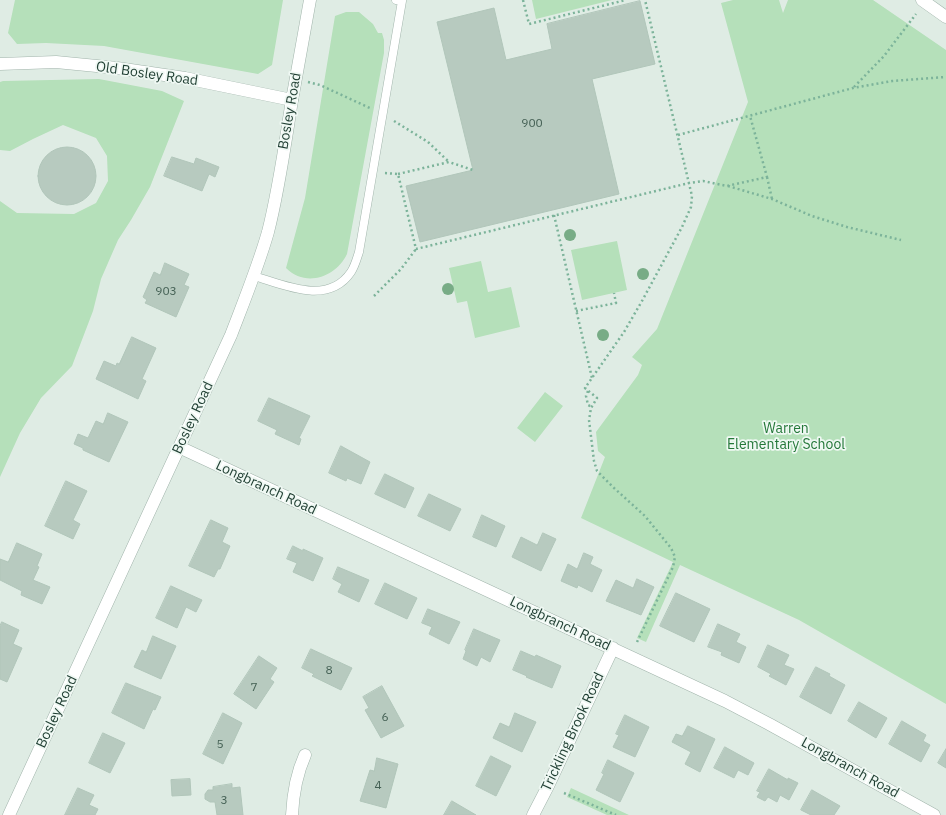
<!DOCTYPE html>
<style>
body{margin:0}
canvas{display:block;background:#dfece4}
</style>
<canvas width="946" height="815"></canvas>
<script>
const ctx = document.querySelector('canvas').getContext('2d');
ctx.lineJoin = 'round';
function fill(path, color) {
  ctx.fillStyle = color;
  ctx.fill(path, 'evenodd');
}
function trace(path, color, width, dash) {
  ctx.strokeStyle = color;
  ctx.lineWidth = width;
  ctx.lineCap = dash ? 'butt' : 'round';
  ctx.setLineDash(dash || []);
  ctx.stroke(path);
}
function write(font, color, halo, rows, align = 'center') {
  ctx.font = font + ' "IBM Plex Sans",sans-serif';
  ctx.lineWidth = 3.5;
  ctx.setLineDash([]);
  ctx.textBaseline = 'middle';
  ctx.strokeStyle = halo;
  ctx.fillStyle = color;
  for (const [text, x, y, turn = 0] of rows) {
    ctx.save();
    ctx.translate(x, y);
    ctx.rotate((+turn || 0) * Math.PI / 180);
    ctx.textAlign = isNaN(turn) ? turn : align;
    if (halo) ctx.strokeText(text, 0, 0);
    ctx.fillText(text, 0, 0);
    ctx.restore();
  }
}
const green = new Path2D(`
 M15 0H283L272 65 258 74 104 46 46 43 17 44 8 33Z
 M532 0H612L536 19Z
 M733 0H779L783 13 788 0H873L946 50V704L799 620 680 565 646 642 637 638 673 562 581 518 605 457 598 451 596 432 638 375 642 365 632 357 657 329 748 102 721 3Z
 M346 12H359L373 24 378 33H382L384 40V53L347 254C336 277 306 288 286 268L305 198 335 16Z
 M99 79 162 91 184 101 150 187 131 220 118 240 101 279 93 311 72 366 41 398 20 433 0 477V201L17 213 74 214 96 203 108 181 107 156 96 138 63 125 33 139 10 151 0 150V82L3 81Z
 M617 241 627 290 582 300 571 250Z
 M481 261 488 292 511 287 520 327 475 338 467 301 457 303 449 268Z
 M545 392 563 406 535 442 517 428Z
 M571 788 629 815H607L567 797Z`);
const building = new Path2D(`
 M640 1 655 64 592 79 619 194 420 242 406 186 473 170 437 22 494 8 506 60 552 49 547 24Z
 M38 176a29 29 0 1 1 58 0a29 29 0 1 1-58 0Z
 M172 157 194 164 196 158 219 167 215 177 209 174 202 191 164 176Z
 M165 263 189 274 184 285 189 287 176 317 145 303 147 300 143 297 154 272 160 275Z
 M132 337 156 348 142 379 146 381 138 399 96 379 104 361 116 366 117 363 119 364Z
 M269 398 310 416 299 438 301 439 299 445 275 434 277 430 258 421Z
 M108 413 128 422 109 462 83 450V448L74 444 78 434 88 438 96 421 103 424Z
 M341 446 370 462 361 484 347 478 346 481 329 473Z
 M385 474 414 488 405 508 375 494Z
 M66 481 87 491 73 520 80 524 73 539 45 526Z
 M429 494 461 509 450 531 418 516Z
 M482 515 505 526 496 547 473 537Z
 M211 520 228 528 222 542 230 546 220 569H218L214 577 189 566Z
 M543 533 556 539 541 571 512 557 521 537 537 545Z
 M17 543 42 554 37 566 39 567 33 580 50 587 42 604 21 595 22 591 0 580V559L8 562Z
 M293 546 303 551V549L323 558 313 581 293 572 297 563 287 559Z
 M584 553 593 557 590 564 602 570 592 592 578 585 577 588 561 581 568 564 577 569Z
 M338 567 369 580 359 602 338 592 342 584 333 579Z
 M637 579 654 587 641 615 606 601 616 580 633 588Z
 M385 583 417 598 407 619 375 604Z
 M171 586 202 600 196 612 186 607 177 628 156 618Z
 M676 593 710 609 694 642 660 626Z
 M428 609 460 622 449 644 429 634 432 627 422 623Z
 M2 622 19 630 13 644 22 648 7 682 0 679V626Z
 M718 624 740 634 736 642 746 647 739 663 721 655 722 652 708 647Z
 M474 629 500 640 490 662 481 657 477 666 463 659 466 651 465 650Z
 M153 636 176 646 161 679 134 667 142 650 146 652Z
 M768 645 789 655 784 665 794 669 786 685 769 676 771 674 758 667Z
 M311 649 352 668 341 690 312 676 314 674 302 668Z
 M521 651 535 657 536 655 561 666 552 688 526 677 527 676 513 670Z
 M259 656 277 668 270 679 274 682 256 709 234 694Z
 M816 667 830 674 829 676 845 685 831 714 800 697Z
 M126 683 161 697 155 710 153 709 144 729 112 713Z
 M382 686 404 726 381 738 365 710 369 708 363 697Z
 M859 702 887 718 876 738 848 721Z
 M223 713 242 723 223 764 203 754Z
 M515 713 536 722 522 752 493 738 500 723 509 727Z
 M625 715 649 727 635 757 613 747 619 735 616 734Z
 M902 721 926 735 923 741 930 745 921 762 889 744Z
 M688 726 715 739 700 772 685 764 691 752 672 742 676 734 682 736Z
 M103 733 125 743 110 773 89 763Z
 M725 747 754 763 748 775 738 770 734 778 714 768Z
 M946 749V768L938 763Z
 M491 756 511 766 496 796 476 786Z
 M377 758 398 764 386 808 360 801 370 770 374 771Z
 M608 760 634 773 620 802 596 790 604 774 602 773Z
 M769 769 788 780V778L798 783 789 800 780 795 777 802 768 797 765 801 757 797 760 792 757 791Z
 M190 779 191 795 172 796 171 780Z
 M232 784V788L240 787 243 815H217L215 802H210L205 799V794L208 790H213V787Z
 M78 788 94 795 89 805 98 809 95 815H65Z
 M812 790 840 806 834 815H811L801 810Z
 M452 801 476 815H444Z`);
const path = new Path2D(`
 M523 0 529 24 626 0
 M308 82 320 85 372 109
 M854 87 884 56 916 14
 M394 121 428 142 449 162
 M678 135 853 88 892 81 946 77
 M385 173 398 174 416 249 689 183 703 181 727 186 767 177 750 116
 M398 174 449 162 473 170
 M767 177 772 199
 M728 186 772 199 812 216 847 227 901 240
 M554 215 592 378
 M374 296 401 269 416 249
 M576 311 616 303 614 293
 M588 391 586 396 588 405 592 407
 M637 642 673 567 675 557 671 548 645 516 614 488 597 471 594 461 589 420 591 408 597 398 585 388 624 332 642 301 682 227 691 207 692 196 645 0
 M564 793 616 815`);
const service = new Path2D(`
 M254 276C284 285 328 306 351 272 355 266 357 258 359 252L402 1 396 0`);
const minor = new Path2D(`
 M922 0 946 17
 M179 447 725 701 769 724 934 815
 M9 815 231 335C244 301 258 267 268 232 279 189 285 144 292 100
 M292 815C293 793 296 775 305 755
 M533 815 548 786 613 648`);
const tertiary = new Path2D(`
 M0 64 56 62 117 68 185 78 292 100 310 0`);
const trees = [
 [570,235],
 [643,274],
 [448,289],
 [603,335]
];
const numberNames = [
 ["900",532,124],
 ["903",166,292],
 ["8",329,671],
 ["7",254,688],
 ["6",385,718],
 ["5",220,745],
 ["4",378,786],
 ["3",224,801]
];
const streetNames = [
 ["Old Bosley Road",147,74,8],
 ["Bosley Road",290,111,-80],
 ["Bosley Road",193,418,-65],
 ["Longbranch Road",266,488,25],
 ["Longbranch Road",560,624,25],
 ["Bosley Road",57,712,-65],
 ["Trickling Brook Road",573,732,-65],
 ["Longbranch Road",850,768,29]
];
const parkNames = [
 ["Warren",786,429],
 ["Elementary School",786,445]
];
fill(green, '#b5e0ba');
fill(building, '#b7cabf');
trace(building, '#b1c6ba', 1);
trace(service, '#a1b4ab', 9);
trace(minor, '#a1b4ab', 13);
trace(tertiary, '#a1b4ab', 13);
trace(path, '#7cb39a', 2.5, [2, 3]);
trace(service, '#fff', 8);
trace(minor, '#fff', 12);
trace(tertiary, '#fff', 12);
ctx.fillStyle = '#78ac86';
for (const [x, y] of trees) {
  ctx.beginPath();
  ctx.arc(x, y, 6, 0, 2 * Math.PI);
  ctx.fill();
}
write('12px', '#446054', null, numberNames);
write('14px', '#1e3d31', '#eff8f3', streetNames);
write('14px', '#247839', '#eff8f3', parkNames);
</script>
